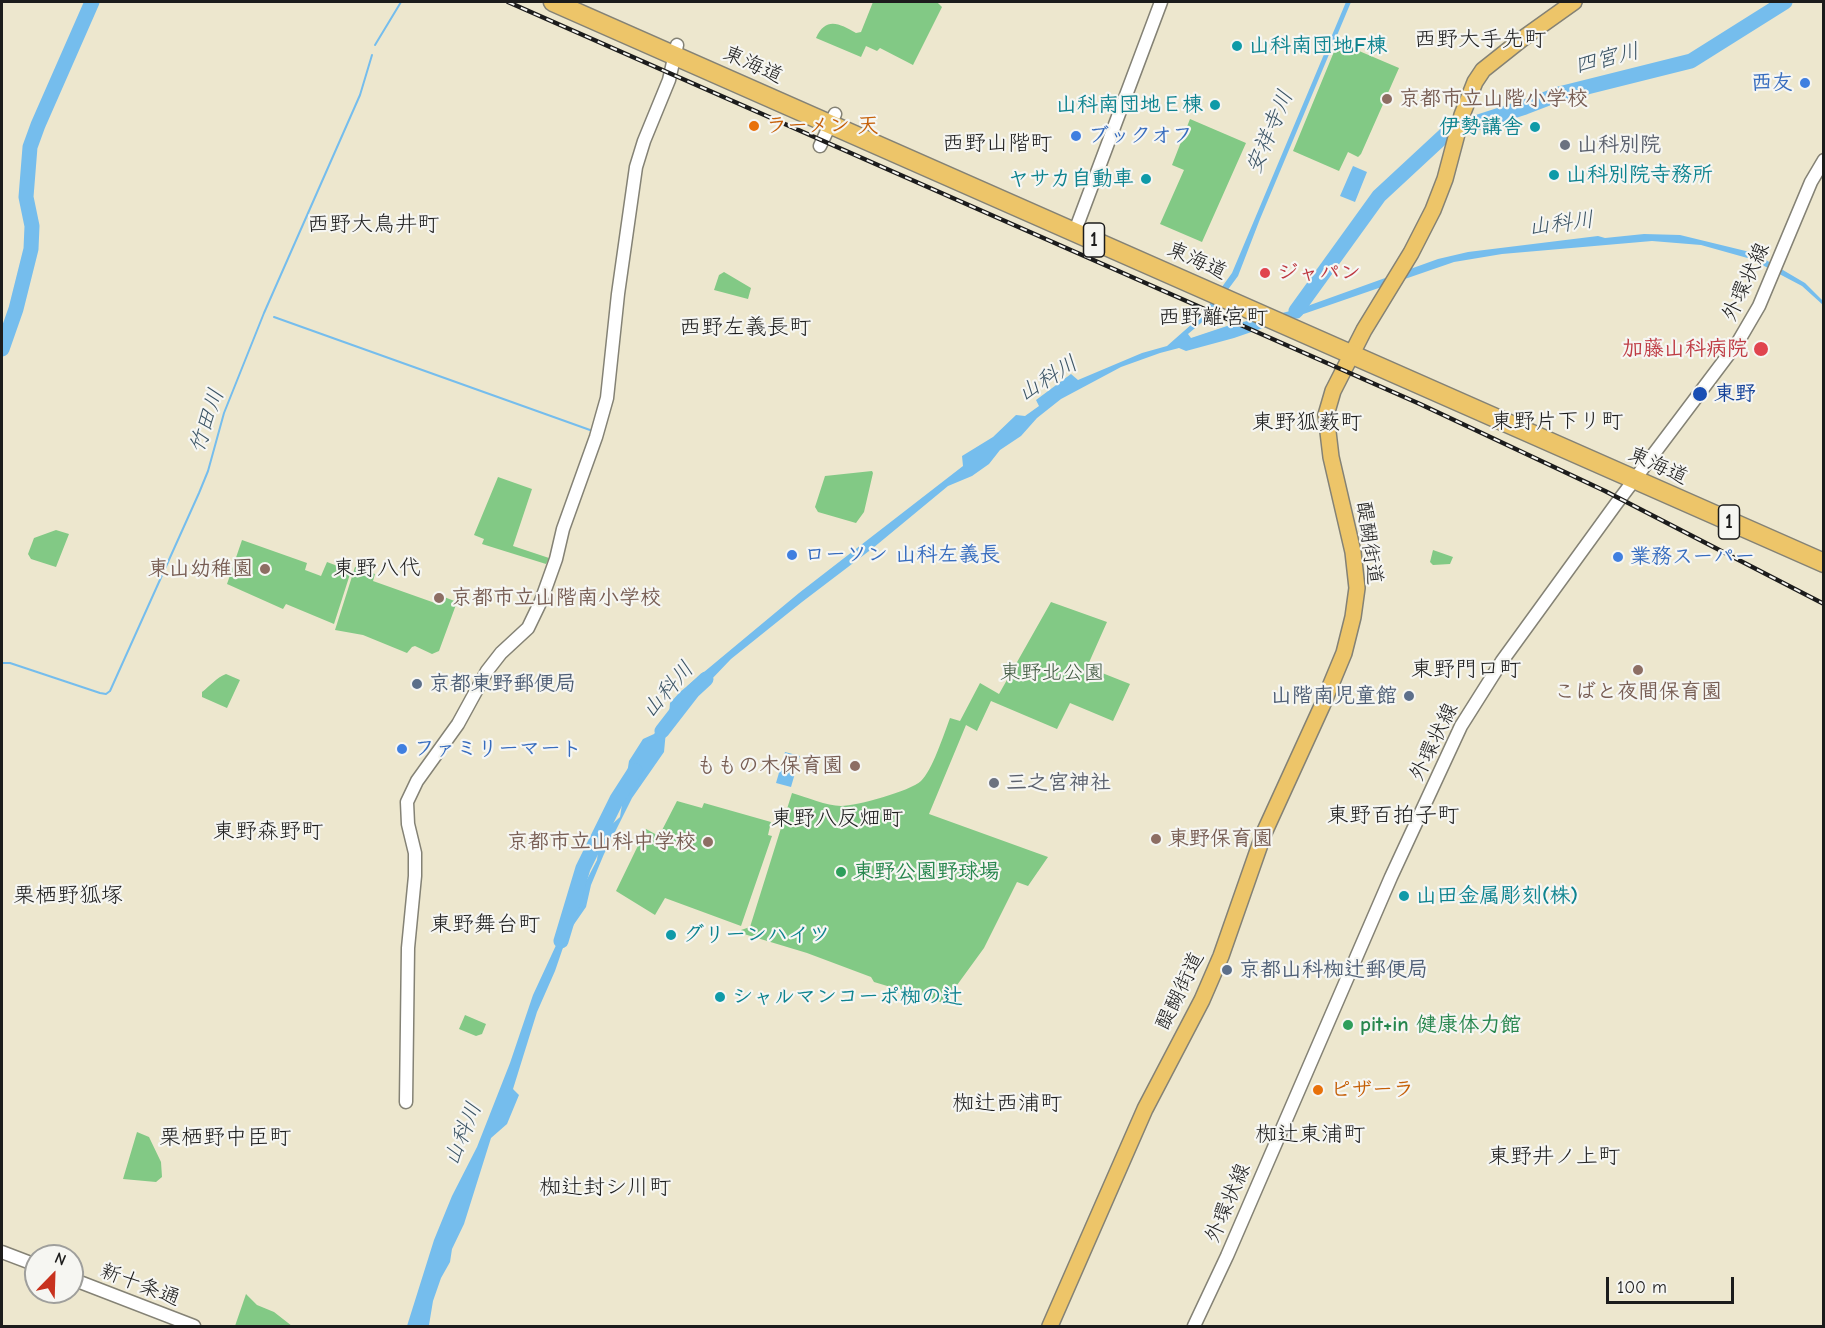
<!DOCTYPE html>
<meta charset="utf-8">
<style>
body{margin:0}
#map{position:relative;width:1825px;height:1328px;overflow:hidden;background:#ede7ce;font-family:"Comic Neue",sans-serif}
canvas{display:block}
.frame{position:absolute;inset:0;border:3px solid #1c1c1c;pointer-events:none}
.north{position:absolute;left:24px;top:1244px;width:60px;height:60px;box-sizing:border-box;background:#f6f6f2;border:2px solid #9f9f9c;border-radius:50%;rotate:23deg;font-size:16px;font-weight:700;line-height:24px;text-align:center;color:#1c1c1c}
.north::after{content:'';display:block;margin:auto;width:21px;height:27px;background:#c8321e;clip-path:polygon(50% 0,100% 100%,50% 72%,0 100%)}
.scale{position:absolute;left:1606px;top:1277px;width:128px;height:27px;box-sizing:border-box;border:3px solid #1c1c1c;border-top:0;padding-left:8px;font-size:18px;line-height:21px;white-space:nowrap;color:#1c1c1c;-webkit-text-stroke:4px #f6f6f2;paint-order:stroke}
</style>
<div id="map">
<canvas width="1825" height="1328"></canvas>
<div class="frame"></div>
<div class="north">N</div>
<div class="scale">100 m</div>
</div>
<script>
const ctx = document.querySelector('canvas').getContext('2d');
ctx.lineJoin = 'round';
function fill(path, color) {
  ctx.fillStyle = color;
  ctx.fill(path, 'evenodd');
}
function trace(path, color, width, dash) {
  ctx.strokeStyle = color;
  ctx.lineWidth = width;
  ctx.lineCap = dash ? 'butt' : 'round';
  ctx.setLineDash(dash || []);
  ctx.stroke(path);
}
function write(font, color, halo, rows, align = 'center') {
  ctx.font = font + ' "Comic Neue","Klee One",sans-serif';
  ctx.lineWidth = 4.5;
  ctx.setLineDash([]);
  ctx.textBaseline = 'middle';
  ctx.strokeStyle = halo;
  ctx.fillStyle = color;
  for (const [text, x, y, turn = 0] of rows) {
    ctx.save();
    ctx.translate(x, y);
    ctx.rotate((+turn || 0) * Math.PI / 180);
    ctx.textAlign = isNaN(turn) ? turn : align;
    if (halo) ctx.strokeText(text, 0, 0);
    ctx.fillText(text, 0, 0);
    ctx.restore();
  }
}
const green = new Path2D(`
 M873 2H937L942 7 913 65 880 48 877 51 866 46 861 57 816 38C826 16 840 24 856 33L861 32Z
 M1338 42 1399 68 1361 154 1358 157 1348 152 1339 171 1293 151Z
 M1190 119 1246 143 1202 242 1160 224 1184 170 1172 165Z
 M724 272 751 288 748 299 714 290 719 275Z
 M872 471 873 473 864 512 856 523 818 512 815 507 825 476Z
 M498 477 532 489 513 546 549 558 546 564 482 544 484 539 474 535Z
 M56 530 69 534 56 567 31 559 28 554 34 538Z
 M242 540 307 563 305 570 321 576 327 562 351 571 334 624 286 604 283 609 227 584Z
 M1433 550 1453 557 1450 564 1433 565 1430 562Z
 M355 567 375 574 373 581 435 603 439 595 457 602 439 651 432 654 415 646 412 647 407 653 363 635 335 630Z
 M1051 602 1107 622 1087 667 1130 684 1113 721 1070 703 1057 729 991 701 977 731 966 725 929 814 1048 857 1028 886 1017 882 984 948 944 1003 874 982 871 977 807 953 744 934 741 930 750 927 792 793C806 797 827 806 841 806 857 806 910 791 921 781 932 771 944 734 950 718L960 721 980 683 999 694Z
 M226 674 240 680 227 708 202 697V692C210 686 217 677 226 674Z
 M677 801 702 808 704 803 771 822 768 835 772 836 741 926 665 898 655 915 616 891 646 829 659 836Z
 M465 1015 486 1024 482 1034 476 1036 459 1029Z
 M137 1132 149 1137 161 1162 162 1177 156 1182 123 1179Z
 M246 1294 257 1305 274 1312 292 1326H235Z`);
const water = new Path2D(`
 M1346 2H1351L1260 219 1238 276 1207 318 1188 334 1191 338 1230 325 1299 309 1438 259 1468 252 1598 236 1605 238 1644 234 1680 235 1754 253 1805 283 1823 301V305L1802 286 1751 259 1701 245 1652 241 1502 254 1454 262 1234 338 1186 351 1179 348 1160 353 1121 367 1061 399 1037 418 1021 436 1000 450 989 464 972 476 948 486 873 548 802 602 731 659 709 682 681 701 666 731 664 752 632 798 604 854 591 885 586 907 568 933 555 971 537 1012 513 1089 519 1095 507 1124 491 1138 464 1224 452 1249 450 1262 441 1278 433 1301 429 1325 428 1326H407L434 1240 452 1196 477 1147 510 1063 533 995 582 889 597 860 598 851 609 827 620 817 629 761 643 739 654 734 669 714 670 703 680 692 799 593 963 466 962 456 993 437 1016 415 1025 416 1039 406 1036 400 1071 374 1078 380 1142 353 1167 346 1201 316 1232 273Z
 M1353 166 1367 172 1355 202 1340 196Z
 M785 752 800 756 791 787 776 783Z`);
const stream = new Path2D(`
 M375 45 401 2
 M274 317 590 430
 M2 663H10L100 693 106 694 110 691 199 493 208 471 224 413 264 313 360 95 372 55`);
const river = new Path2D(`
 M1296 311 1379 196 1448 132 1525 107 1559 94 1691 61 1785 2
 M2 349 16 309 31 249 32 226 26 197 30 147 38 125 92 2
 M662 731 693 691 706 679
 M561 941 583 868 617 799 635 771`);
const minor = new Path2D(`
 M820 146 835 114
 M1075 231 1161 2
 M406 1102 408 948 415 876V853L408 824 407 802 417 781 458 724 487 671 501 653 528 628 541 601 556 559 563 529 596 437 607 398 618 294 636 167 644 141 669 80 677 45
 M2 1252 36 1265
 M72 1279 194 1326
 M1194 1326 1227 1256 1391 877 1461 726 1502 661 1616 504 1738 342 1759 306 1811 182 1824 160`);
const major = new Path2D(`
 M1050 1326 1145 1109 1202 1000 1221 956 1264 833 1322 706 1344 653 1353 617 1357 588 1353 552 1331 457 1326 415 1333 391 1364 330 1411 253 1433 210 1445 179 1462 115 1475 82 1483 70 1522 39 1574 2`);
const highway = new Path2D(`
 M553 2 1824 563`);
const rail = new Path2D(`
 M508 2 1420 404 1605 491 1824 604`);
const markers = [
 [1237,46,6,"#0f9aa8"],
 [1805,83,6,"#3f7fe0"],
 [1387,99,6,"#8d6e63"],
 [1215,105,6,"#0f9aa8"],
 [754,126,6,"#e8710a"],
 [1535,127,6,"#0f9aa8"],
 [1076,136,6,"#3f7fe0"],
 [1565,145,6,"#6b7280"],
 [1554,175,6,"#0f9aa8"],
 [1146,179,6,"#0f9aa8"],
 [1265,273,6,"#e0444e"],
 [1761,349,8,"#e0444e"],
 [1700,394,8,"#1a4fb4"],
 [792,555,6,"#3f7fe0"],
 [1618,557,6,"#3f7fe0"],
 [265,569,6,"#8d6e63"],
 [439,598,6,"#8d6e63"],
 [1638,670,6,"#8d6e63"],
 [417,684,6,"#5c6f8a"],
 [1409,696,6,"#5c6f8a"],
 [402,749,6,"#3f7fe0"],
 [855,766,6,"#8d6e63"],
 [994,783,6,"#6b7280"],
 [1156,839,6,"#8d6e63"],
 [708,842,6,"#8d6e63"],
 [841,872,6,"#2e9e5b"],
 [1404,896,6,"#0f9aa8"],
 [671,935,6,"#0f9aa8"],
 [1227,970,6,"#5c6f8a"],
 [720,997,6,"#0f9aa8"],
 [1348,1025,6,"#2e9e5b"],
 [1318,1090,6,"#e8710a"]
];
const shields = [
 [1094,240,21],
 [1729,522,21]
];
const shieldNames = [
 ["1",1094,240],
 ["1",1729,522]
];
const cultureNames = [
 ["山科南団地F棟",1249,46],
 ["山科南団地Ｅ棟",1203,105,"right"],
 ["伊勢講舎",1523,127,"right"],
 ["山科別院寺務所",1566,175],
 ["ヤサカ自動車",1134,179,"right"],
 ["山田金属彫刻(株)",1416,896],
 ["グリーンハイツ",683,935],
 ["シャルマンコーポ椥の辻",732,997]
];
const streetNames = [
 ["東海道",753,65,24],
 ["東海道",1197,261,24],
 ["外環状線",1746,282,-65],
 ["東海道",1658,466,24],
 ["醍醐街道",1369,543,82],
 ["外環状線",1434,742,-64],
 ["醍醐街道",1180,991,-64],
 ["外環状線",1228,1203,-67],
 ["新十条通",140,1285,21]
];
const shopNames = [
 ["西友",1793,83,"right"],
 ["ブックオフ",1088,136],
 ["ローソン 山科左義長",804,555],
 ["業務スーパー",1630,557],
 ["ファミリーマート",414,749]
];
const educationNames = [
 ["京都市立山階小学校",1399,99],
 ["東山幼稚園",253,569,"right"],
 ["京都市立山階南小学校",451,598],
 ["こばと夜間保育園",1638,692,"center"],
 ["ももの木保育園",843,766,"right"],
 ["東野保育園",1168,839],
 ["京都市立山科中学校",696,842,"right"]
];
const foodNames = [
 ["ラーメン 天",766,126],
 ["ピザーラ",1330,1090]
];
const worshipNames = [
 ["山科別院",1577,145],
 ["三之宮神社",1006,783]
];
const healthNames = [
 ["ジャパン",1277,273],
 ["加藤山科病院",1748,349,"right"]
];
const transitNames = [
 ["東野",1714,394]
];
const parkNames = [
 ["東野北公園",1052,673]
];
const serviceNames = [
 ["京都東野郵便局",429,684],
 ["山階南児童館",1397,696,"right"],
 ["京都山科椥辻郵便局",1239,970]
];
const leisureNames = [
 ["東野公園野球場",853,872],
 ["pit+in 健康体力館",1360,1025]
];
const neighbourhoodNames = [
 ["西野大手先町",1480,40],
 ["西野山階町",997,144],
 ["西野大鳥井町",373,225],
 ["西野離宮町",1213,318],
 ["西野左義長町",745,328],
 ["東野片下リ町",1557,422],
 ["東野狐薮町",1307,423],
 ["東野八代",377,569],
 ["東野門口町",1466,670],
 ["東野百拍子町",1393,816],
 ["東野八反畑町",837,819],
 ["東野森野町",268,832],
 ["栗栖野狐塚",68,896],
 ["東野舞台町",485,925],
 ["椥辻西浦町",1007,1104],
 ["椥辻東浦町",1310,1135],
 ["栗栖野中臣町",225,1138],
 ["東野井ノ上町",1554,1157],
 ["椥辻封シ川町",605,1188]
];
const waterNames = [
 ["四宮川",1607,59,-14],
 ["安祥寺川",1270,132,-67],
 ["山科川",1561,224,-7],
 ["山科川",1048,379,-32],
 ["竹田川",207,421,-71],
 ["山科川",668,690,-49],
 ["山科川",463,1134,-68]
];
fill(green, '#82c985');
fill(water, '#75bded');
trace(stream, '#75bded', 2);
trace(river, '#75bded', 15);
trace(minor, '#848275', 15);
trace(major, '#848275', 18);
trace(highway, '#848275', 21);
trace(minor, '#fff', 12);
trace(major, '#edc569', 15);
trace(highway, '#edc569', 18);
trace(rail, '#1c1c1c', 4.5);
trace(rail, '#f6f6f2', 2, [7]);
for (const [x, y, r, color] of markers) {
  const dot = new Path2D();
  dot.arc(x, y, r, 0, 2 * Math.PI);
  ctx.fillStyle = color;
  ctx.fill(dot);
  trace(dot, '#f6f6f2', 2);
}
for (const [x, y, w] of shields) {
  const box = new Path2D();
  box.roundRect(x - w / 2, y - 17, w, 34, 4.5);
  ctx.fillStyle = '#f6f6f2';
  ctx.fill(box);
  trace(box, '#1c1c1c', 1.5);
}
write('bold 20px', '#1c1c1c', null, shieldNames);
write('bold 21px', '#0d838f', '#f6f6f2', cultureNames, 'left');
write('21px', '#1c1c1c', '#f6f6f2', streetNames);
write('bold 21px', '#366cbe', '#f6f6f2', shopNames, 'left');
write('bold 21px', '#785e54', '#f6f6f2', educationNames, 'left');
write('bold 21px', '#c56008', '#f6f6f2', foodNames, 'left');
write('bold 21px', '#5b616d', '#f6f6f2', worshipNames, 'left');
write('bold 21px', '#be3a42', '#f6f6f2', healthNames, 'left');
write('bold 21px', '#164399', '#f6f6f2', transitNames, 'left');
write('21px', '#405941', '#f6f6f2', parkNames);
write('bold 21px', '#4e5e75', '#f6f6f2', serviceNames, 'left');
write('bold 21px', '#27864d', '#f6f6f2', leisureNames, 'left');
write('22px', '#1c1c1c', '#f6f6f2', neighbourhoodNames);
write('italic 22px', '#3b5465', '#f6f6f2', waterNames);
</script>
